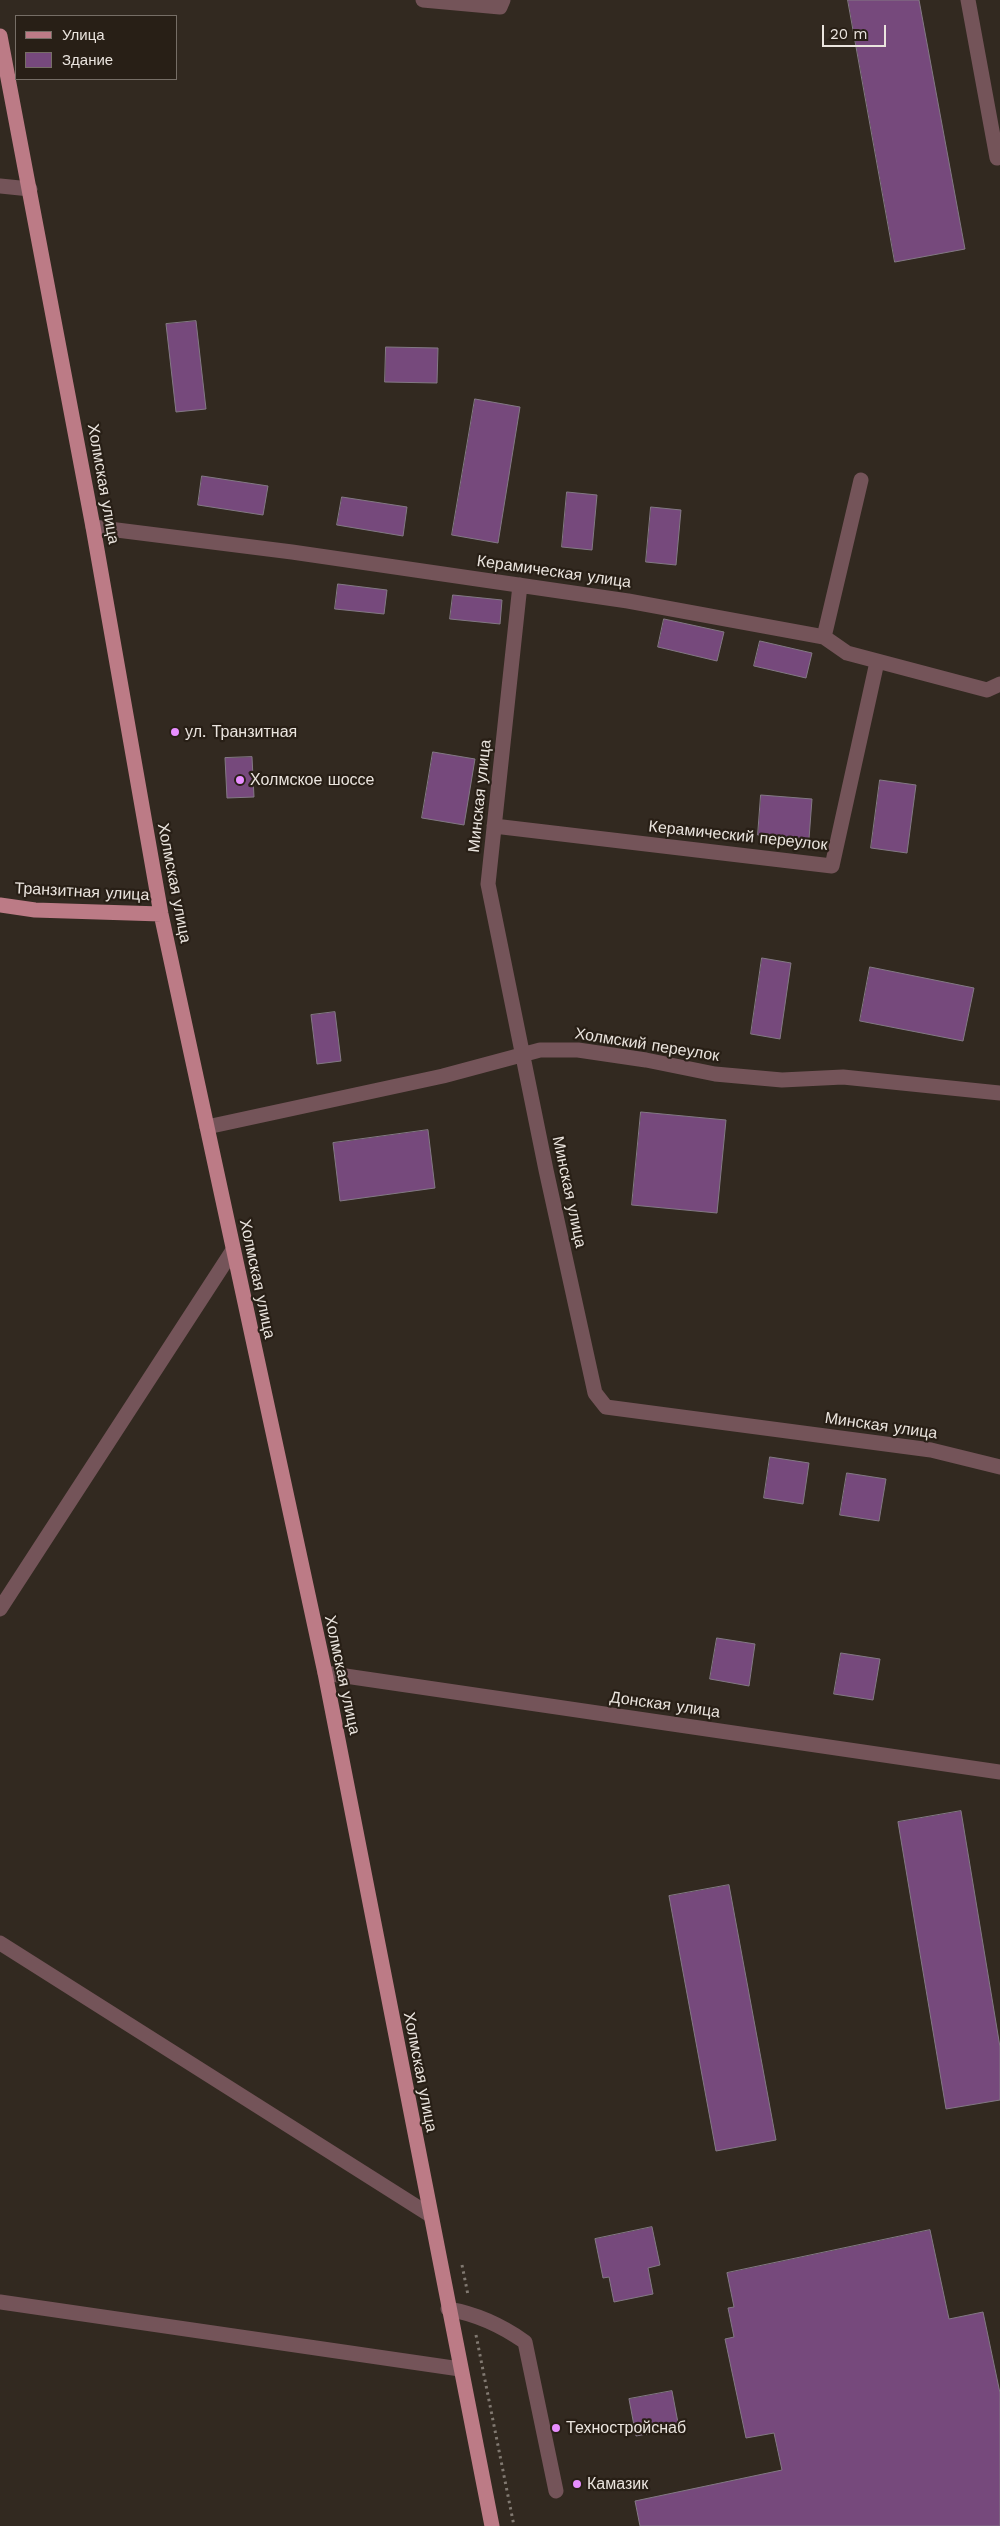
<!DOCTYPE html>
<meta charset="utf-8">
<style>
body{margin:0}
#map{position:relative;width:1000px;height:2526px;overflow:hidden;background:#322920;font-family:"Work Sans",sans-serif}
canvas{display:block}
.legend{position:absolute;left:15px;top:15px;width:162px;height:65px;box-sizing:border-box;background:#281f16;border:1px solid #766e66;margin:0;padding:6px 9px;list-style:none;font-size:15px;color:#eae4de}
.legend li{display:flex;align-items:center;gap:10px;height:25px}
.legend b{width:25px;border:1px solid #766e66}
.scale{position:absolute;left:822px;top:25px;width:64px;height:22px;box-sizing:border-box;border:2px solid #eae4de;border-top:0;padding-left:6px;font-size:15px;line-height:18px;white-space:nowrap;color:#eae4de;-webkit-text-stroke:4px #281f16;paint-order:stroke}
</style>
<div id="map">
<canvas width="1000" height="2526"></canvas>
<ul class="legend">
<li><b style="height:6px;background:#bc7b86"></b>Улица</li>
<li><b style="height:14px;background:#76497c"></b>Здание</li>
</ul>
<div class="scale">20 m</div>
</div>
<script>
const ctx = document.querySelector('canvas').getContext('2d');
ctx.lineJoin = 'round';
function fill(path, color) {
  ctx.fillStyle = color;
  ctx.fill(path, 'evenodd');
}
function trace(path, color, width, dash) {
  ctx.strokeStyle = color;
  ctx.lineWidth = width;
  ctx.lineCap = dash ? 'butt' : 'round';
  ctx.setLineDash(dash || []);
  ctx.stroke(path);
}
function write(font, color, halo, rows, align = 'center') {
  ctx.font = font + ' "Work Sans",sans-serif';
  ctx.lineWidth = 4.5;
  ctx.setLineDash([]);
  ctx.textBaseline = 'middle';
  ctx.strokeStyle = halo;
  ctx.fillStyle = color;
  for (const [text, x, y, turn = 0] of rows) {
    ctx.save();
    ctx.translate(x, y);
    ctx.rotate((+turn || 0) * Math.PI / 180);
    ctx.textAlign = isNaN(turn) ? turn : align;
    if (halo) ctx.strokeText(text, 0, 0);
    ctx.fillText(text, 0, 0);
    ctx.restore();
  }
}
const building = new Path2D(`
 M848 0H919L965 249 895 262Z
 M196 321 206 409 176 412 166 324Z
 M386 347 438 348 437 383 385 382Z
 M475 399 520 407 498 543 452 535Z
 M202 476 268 486 263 515 198 505Z
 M567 492 597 495 592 550 562 547Z
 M342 497 407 507 403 536 337 525Z
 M651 507 681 510 676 565 646 562Z
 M338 584 387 590 384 614 335 609Z
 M453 595 502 600 500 624 450 619Z
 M664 619 724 632 717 661 658 647Z
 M760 641 812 653 806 678 754 666Z
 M433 752 475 759 464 825 422 818Z
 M252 757 254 797 227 798 225 758Z
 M880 780 916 785 907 853 871 848Z
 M761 795 812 799 809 839 758 835Z
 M762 958 791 963 780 1039 751 1034Z
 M870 967 974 988 963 1041 860 1021Z
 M335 1012 341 1061 317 1064 311 1015Z
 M641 1112 726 1120 717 1213 632 1205Z
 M428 1130 435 1188 340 1201 333 1143Z
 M770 1457 809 1463 803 1504 764 1498Z
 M847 1473 886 1479 879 1521 840 1515Z
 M717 1638 755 1644 749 1686 710 1679Z
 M841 1653 880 1659 873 1700 834 1694Z
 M961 1811 1000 2047V2100L946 2109 898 1822Z
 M729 1885 776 2140 716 2151 669 1896Z
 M652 2227 660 2265 648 2268 653 2294 614 2302 609 2277 603 2278 595 2239Z
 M930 2230 949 2319 983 2312 1000 2393V2526H640L635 2501 782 2470 774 2433 746 2438 725 2339 734 2337 728 2308 734 2307 727 2273Z
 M672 2391 679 2428 636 2436 629 2399Z`);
const path = new Path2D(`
 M462 2265 468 2295
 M476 2335 514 2526`);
const minor = new Path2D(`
 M423 0 500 7 503 0
 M968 0 997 158
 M0 186 30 189
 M93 527 292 552 628 601 824 637 847 653 987 690 1000 684
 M520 585 488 884 546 1170 595 1393 606 1407 931 1450 1000 1467
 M824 637 861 480
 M494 826 832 866 877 662
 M207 1127 443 1076 540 1050H578L646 1060 715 1074 782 1080 843 1077 1000 1093
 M0 1609 233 1250
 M325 1673 1000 1772
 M0 1943 430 2215
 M0 2302 460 2369
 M448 2309C477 2314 501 2325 525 2342L556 2491`);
const major = new Path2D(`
 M0 36 93 527 161 914 325 1673 492 2526
 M0 905 35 910 161 914`);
const markers = [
 [175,732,5,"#e88eff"],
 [240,780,5,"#e88eff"],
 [556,2428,5,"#e88eff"],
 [577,2484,5,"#e88eff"]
];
const streetNames = [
 ["Холмская улица",103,484,80],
 ["Керамическая улица",554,572,8],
 ["Минская улица",480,796,-84],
 ["Керамический переулок",738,836,6],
 ["Холмская улица",174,883,79],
 ["Транзитная улица",82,892,3],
 ["Холмский переулок",647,1045,9],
 ["Минская улица",569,1192,78],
 ["Холмская улица",257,1279,78],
 ["Минская улица",881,1426,8],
 ["Холмская улица",342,1675,78],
 ["Донская улица",665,1705,8],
 ["Холмская улица",420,2072,79]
];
const poiNames = [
 ["ул. Транзитная",185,732],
 ["Холмское шоссе",250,780],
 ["Техностройснаб",566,2428],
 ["Камазик",587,2484]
];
fill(building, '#76497c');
trace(building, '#837984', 1);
trace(path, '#817971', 3, [2.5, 4]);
trace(minor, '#745459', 15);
trace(major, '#bc7b86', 15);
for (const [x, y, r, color] of markers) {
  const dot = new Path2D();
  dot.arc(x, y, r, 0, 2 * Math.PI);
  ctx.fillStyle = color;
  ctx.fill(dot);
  trace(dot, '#281f16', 2);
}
write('16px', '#eae4de', '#281f16', streetNames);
write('16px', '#eae4de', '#281f16', poiNames, 'left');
</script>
